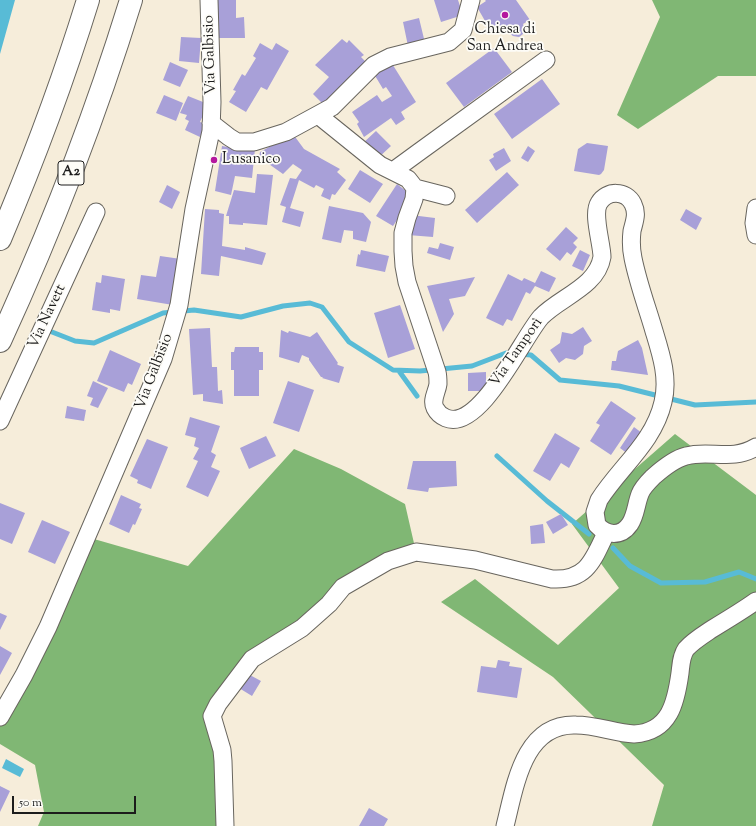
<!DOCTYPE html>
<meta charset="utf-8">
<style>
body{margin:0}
#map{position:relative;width:756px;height:826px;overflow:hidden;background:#f6edda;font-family:"Sorts Mill Goudy",serif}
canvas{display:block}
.scale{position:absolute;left:12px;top:796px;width:124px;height:18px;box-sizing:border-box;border:2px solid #1c1c1c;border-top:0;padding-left:5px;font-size:12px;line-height:14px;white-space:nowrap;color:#1c1c1c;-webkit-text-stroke:3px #fdfcf7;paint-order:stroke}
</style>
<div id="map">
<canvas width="756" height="826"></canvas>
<div class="scale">50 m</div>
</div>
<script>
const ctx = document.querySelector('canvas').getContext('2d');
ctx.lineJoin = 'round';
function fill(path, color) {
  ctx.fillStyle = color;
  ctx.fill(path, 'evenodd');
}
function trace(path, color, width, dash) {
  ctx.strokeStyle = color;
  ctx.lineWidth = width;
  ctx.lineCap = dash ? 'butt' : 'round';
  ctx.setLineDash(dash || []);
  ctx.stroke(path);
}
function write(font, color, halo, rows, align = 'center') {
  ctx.font = font + ' "Sorts Mill Goudy",serif';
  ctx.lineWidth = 3.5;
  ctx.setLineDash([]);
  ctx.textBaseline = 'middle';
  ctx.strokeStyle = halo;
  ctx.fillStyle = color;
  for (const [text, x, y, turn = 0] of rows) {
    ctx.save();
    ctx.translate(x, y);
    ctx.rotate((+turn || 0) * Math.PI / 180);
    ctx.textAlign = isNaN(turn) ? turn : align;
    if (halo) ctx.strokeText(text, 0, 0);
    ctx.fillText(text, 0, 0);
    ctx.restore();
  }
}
const forest = new Path2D(`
 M652 0H756V76H718L638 129 617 115 660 17Z
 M675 434 756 495V826H652L664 785 553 677 441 602 475 579 558 645 619 588 572 524Z
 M294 449 341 469 405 504 416 552 388 561 264 651 218 704 225 826H38L44 812 35 765 0 744V717L87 537 188 566Z`);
const water = new Path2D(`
 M0 0H15L0 54Z
 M6 759 24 769 20 777 2 768Z`);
const stream = new Path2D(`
 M52 332 75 341 94 343 163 313 194 310 241 317 283 306 310 303 322 307 349 342 393 370 420 371 472 366 506 353 531 355 560 380 619 386 695 405 756 402
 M399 371 417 396
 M497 456 547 501 589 534
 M613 548 630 566 661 583 705 582 739 572 756 579`);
const building = new Path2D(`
 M217 0H236V18L244 17 245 38H217Z
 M434 0H458L463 15 441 22Z
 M485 0H516L530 20 523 24 525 29 523 34 519 37 513 36 509 33 504 26 492 33 477 7 486 1Z
 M419 18 425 43 408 46 403 22Z
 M181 37 201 38 199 63 179 61Z
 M342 39 347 43 349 40 364 55 361 57 366 62 326 107 313 94 329 77 315 65Z
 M260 43 272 50 276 43 289 51 267 90 261 87 246 112 229 102 236 91 233 90 242 74 245 76 256 58 253 56Z
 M494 48 512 72 464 107 446 83Z
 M170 62 188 70 180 87 163 80Z
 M391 62 416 102 401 112 405 119 396 125 391 118 364 137 357 124 359 122 352 112 377 95 382 102 392 96 386 87 383 89 374 74Z
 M542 79 560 104 512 139 494 114Z
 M164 95 183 103 176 121 156 113Z
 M188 96 208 104 200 122 206 124 200 137 185 130 189 121 185 119 187 115 180 113Z
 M376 131 391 146 377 159 362 144Z
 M293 134 304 149 340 169 337 172 346 180 335 195 332 194 330 200 321 196 324 189 316 185 314 188 299 180 290 208 304 212 300 227 282 222 286 207 280 205 290 178 296 179 302 170 293 164 283 174 259 157 260 152Z
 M587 143 608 146 604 170 601 174 599 175 574 171 578 149Z
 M222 146 239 149H255L252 178 235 176 231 195 215 191Z
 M528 146 535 151 528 162 521 158Z
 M504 148 511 161 496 171 489 160 494 157 493 154Z
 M360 170 383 184 370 203 348 189Z
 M507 172 519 185 477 223 465 210Z
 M257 174 273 175 267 225 243 223V225L229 224V216H226L234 190 255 193Z
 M397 184 406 191 408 195 407 205 393 226 376 216Z
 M167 185 180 192 172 209 159 202Z
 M329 206 363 213 371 222 366 242 353 239V231L344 230 341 243 322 239Z
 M205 209 219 210V213L224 214 222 246 245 250V247L266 253 262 265 221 256 219 276 201 274Z
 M686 209 702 218 696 230 680 220Z
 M411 215 435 218 433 237 408 235Z
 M566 227 578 238 573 243 577 247 571 255 567 252 560 261 546 249Z
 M440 243 454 247 450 260 427 253 429 247 438 249Z
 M361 250 389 256 385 272 356 266 358 254 360 255Z
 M580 250 590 255 583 271 572 266Z
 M160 256 181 259 173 305 137 299 141 275 156 277Z
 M541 271 556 278 549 292 535 286 530 294 526 292 512 321 507 319 503 326 486 318 508 274 522 281 524 278 535 283Z
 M102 275 125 279 120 311 110 309V313L92 310 96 282 101 283Z
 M475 277 465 296 449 299 454 314 443 332 427 286Z
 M400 305 415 349 388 358 374 313Z
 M583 327 592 341 584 346 583 354 575 360 566 358 559 363 550 350 560 343 562 332 572 334Z
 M210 328 212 367H217L218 391 222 390 223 404 203 401V394L193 395 189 329Z
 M281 330 288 333 289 331 310 337 317 332 338 363 337 364 338 365 344 367 339 383 322 378 323 377H321L309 360V358L302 355 299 363 279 357Z
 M638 340 642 348 648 375 611 370 612 361H616L618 351Z
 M235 347H259V352H263V370H259V396H234V370H231V352H234Z
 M110 350 141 364 132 385 128 383 124 392 97 381Z
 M486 372V391H468V373Z
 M93 381 108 388 98 408 90 405 93 398 87 396Z
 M288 381 314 390 299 432 273 423Z
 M611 401 636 418 611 455 590 441 600 425 596 423Z
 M67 406 86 410 84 421 65 418Z
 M190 417 220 426 211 452 216 455 211 467 220 471 208 497 186 487 198 461 193 459 199 448 194 446 196 438 185 435Z
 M634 427 642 433 628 454 620 448Z
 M555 433 580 448 569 468 561 463 550 481 533 471Z
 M266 436 276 456 249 469 240 448Z
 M147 439 168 447 151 489 137 483 138 480 130 476Z
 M413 461H456L457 486 429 488 428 492 407 489Z
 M121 495 141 504 139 508 142 509 135 525 133 524 129 533 109 524Z
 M0 503 25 513 12 544 0 539Z
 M561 514 568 525 553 534 546 522Z
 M42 520 70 532 55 564 28 552Z
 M543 524 545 543 531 544 530 526Z
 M0 613 7 616 0 630Z
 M0 646 12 653 0 675Z
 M498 660 510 662 509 666 522 668 517 698 477 692 481 666 496 668Z
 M248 674 261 681 252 696 239 688Z
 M0 786 10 791 0 812Z
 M369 808 388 819 384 826H359Z`);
const minor = new Path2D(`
 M318 115 380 165 408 179 415 188 414 199 407 218 403 233V251L404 266 407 282 437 372C438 376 438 380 438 384 437 392 431 400 435 408 437 412 441 416 446 418 480 432 523 337 541 317 560 297 597 287 602 257 602 244 592 214 599 203 607 190 626 190 633 204 638 214 634 222 632 231 631 240 631 249 633 258 638 283 647 307 654 331 661 354 669 378 663 402 654 442 620 467 599 500L595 512 597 525C607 536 621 537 630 524 636 515 636 504 640 494 642 488 648 482 653 477 662 469 674 459 686 456 710 449 731 462 756 447
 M211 123 229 137 237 142H254L286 132 332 107 374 65 390 57 449 42 463 30 471 0
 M393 171 419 152 546 60
 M415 188 446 196
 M756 208 754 223 756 235
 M0 421 96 212
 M0 717 24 675 48 627 163 359 179 305 194 209 211 131 212 102 209 0
 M225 826 223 761 222 750 212 716 218 704 252 659 302 628 329 604 343 587 388 561 416 552 475 560 552 579C587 581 593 560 606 533
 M505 826C515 787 523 723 576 725 596 725 615 733 634 734 670 732 676 702 680 673 681 665 681 656 686 649 693 641 703 635 712 629 727 620 742 611 756 601`);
const highway = new Path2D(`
 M0 239C33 161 63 81 88 0
 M0 341C51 230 95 117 131 0`);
const markers = [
 [505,15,4,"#b5179e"],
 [214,160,4,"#b5179e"]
];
const shields = [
 [71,173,26]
];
const shieldNames = [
 ["A2",71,173]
];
const poiNames = [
 ["Chiesa di",505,30],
 ["San Andrea",505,47],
 ["Lusanico",222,160,"left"]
];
const streetNames = [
 ["Via Galbisio",211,55,-92],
 ["Via Navett",48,317,-65],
 ["Via Tamporì",517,353,-55],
 ["Via Galbisio",155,372,-69]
];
fill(forest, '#80b774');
fill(water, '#58bbd6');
trace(stream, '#58bbd6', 5);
fill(building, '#a8a0d8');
trace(minor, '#68655e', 19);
trace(highway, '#68655e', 24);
trace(minor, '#fff', 17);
trace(highway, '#fff', 22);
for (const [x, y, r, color] of markers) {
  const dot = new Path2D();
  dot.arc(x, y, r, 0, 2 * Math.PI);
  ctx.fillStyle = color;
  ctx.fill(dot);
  trace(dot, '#fdfcf7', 1.5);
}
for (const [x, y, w] of shields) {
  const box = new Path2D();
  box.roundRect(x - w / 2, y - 12, w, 24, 3);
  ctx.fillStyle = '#fdfcf7';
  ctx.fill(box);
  trace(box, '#1c1c1c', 1);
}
write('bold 14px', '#1c1c1c', null, shieldNames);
write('15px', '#1c1c1c', '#fdfcf7', poiNames);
write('15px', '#1c1c1c', '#fdfcf7', streetNames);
</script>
